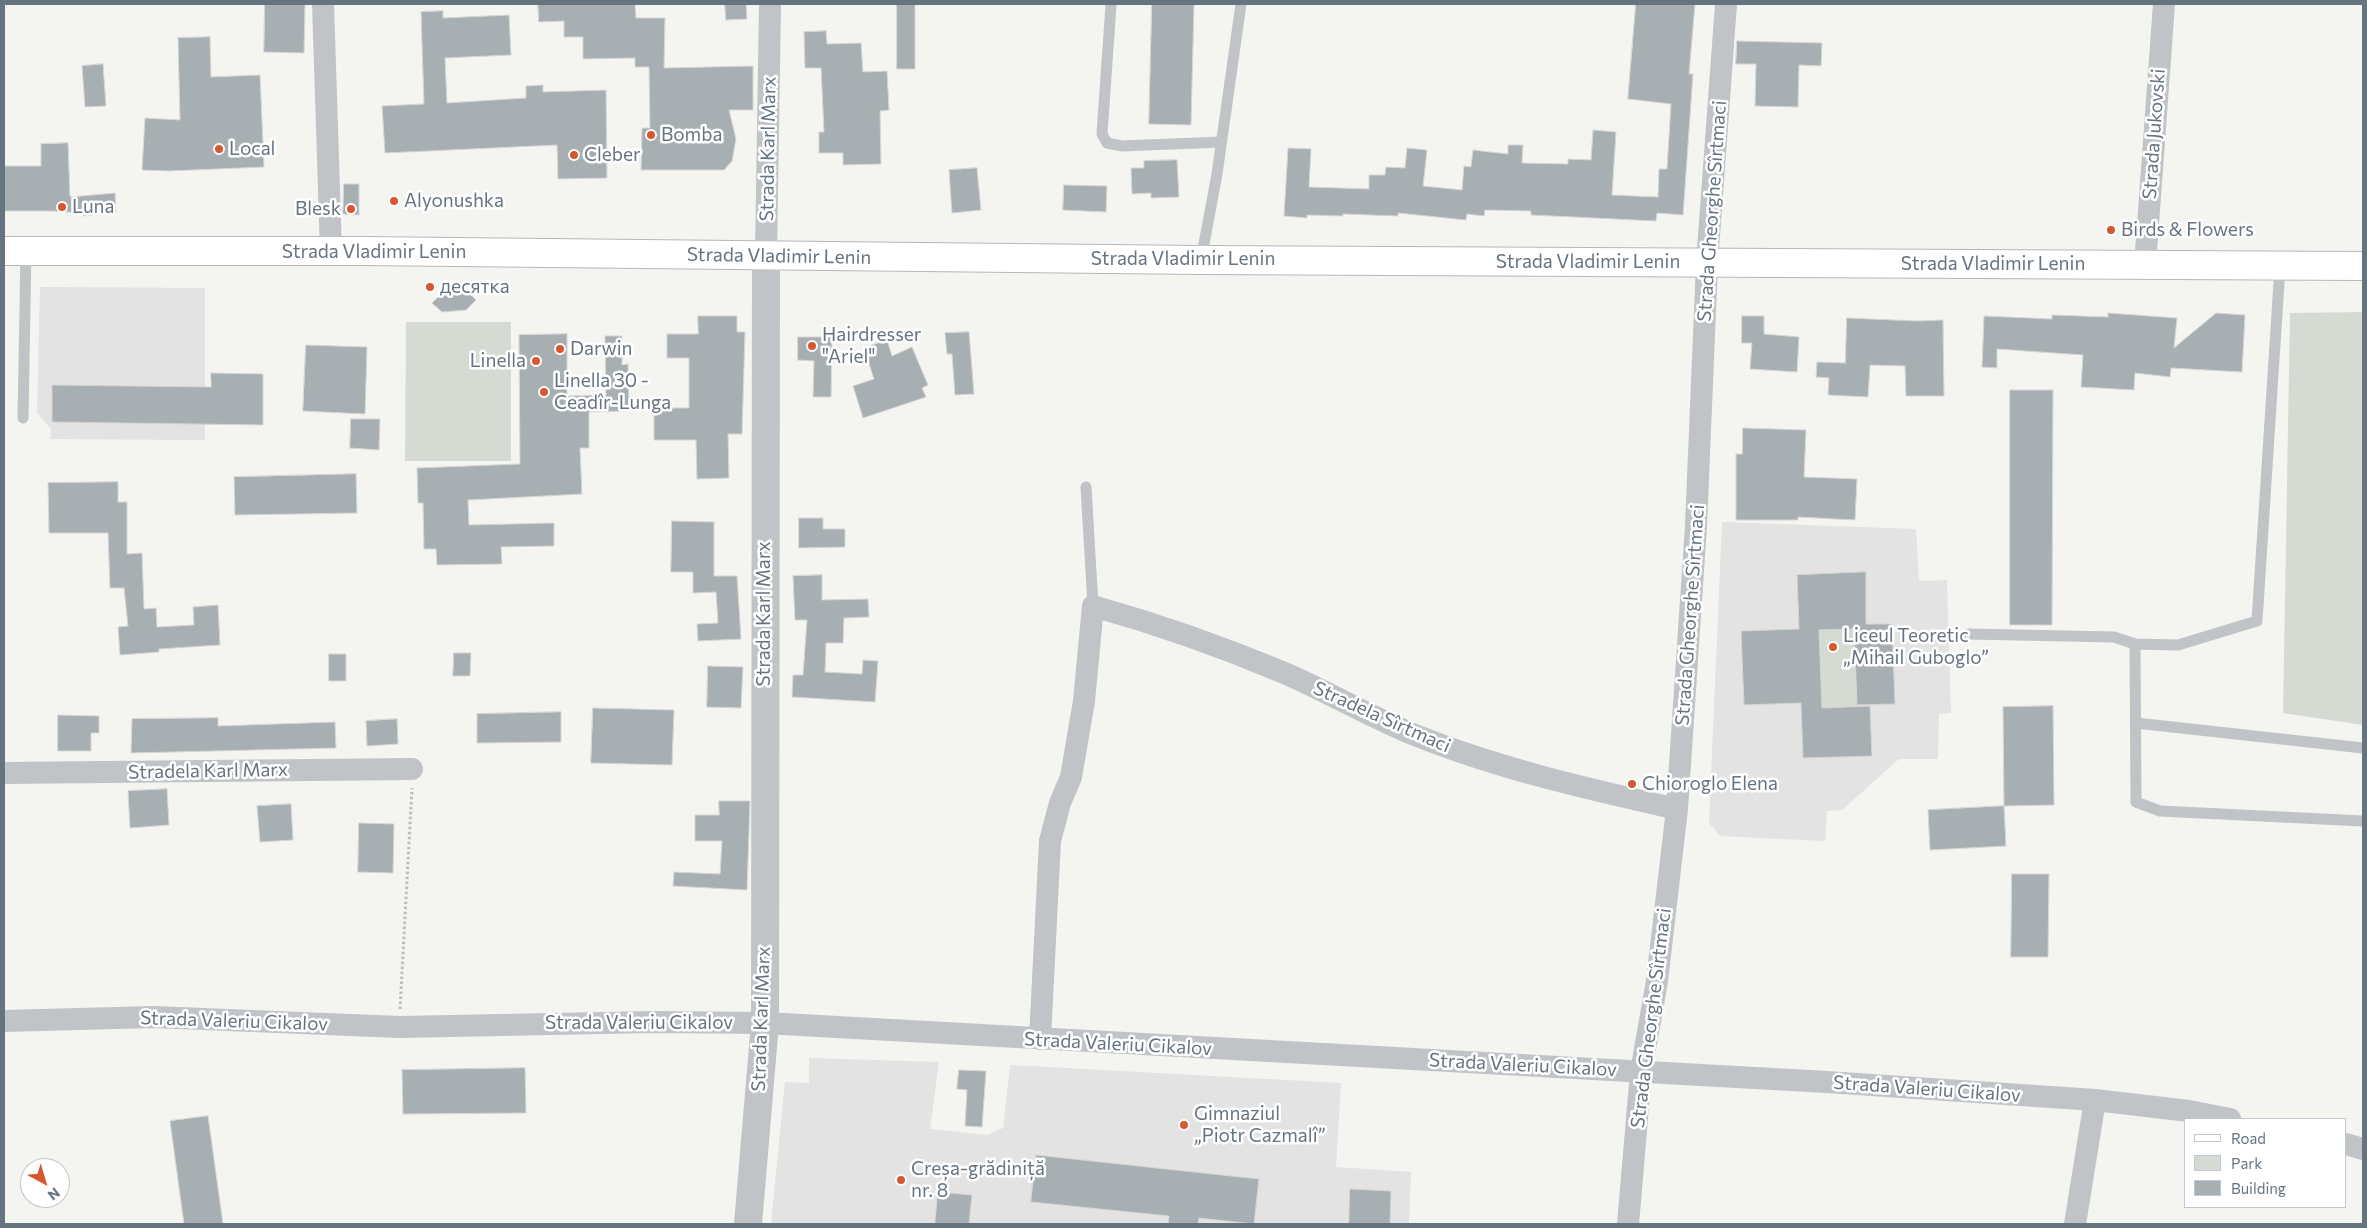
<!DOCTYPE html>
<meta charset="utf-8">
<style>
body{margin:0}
#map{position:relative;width:2367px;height:1228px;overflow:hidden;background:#f4f4f1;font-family:Commissioner,sans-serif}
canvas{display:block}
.frame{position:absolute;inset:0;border:5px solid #667480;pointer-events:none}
.legend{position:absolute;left:2184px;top:1118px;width:162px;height:90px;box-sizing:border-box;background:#fff;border:1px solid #c2c7cc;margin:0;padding:6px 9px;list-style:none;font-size:15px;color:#667480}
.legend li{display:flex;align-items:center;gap:10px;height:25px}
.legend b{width:25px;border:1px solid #c2c7cc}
.north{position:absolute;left:20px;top:1158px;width:50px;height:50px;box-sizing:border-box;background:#fff;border:1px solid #c2c7cc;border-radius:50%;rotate:141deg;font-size:14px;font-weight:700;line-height:20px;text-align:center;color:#667480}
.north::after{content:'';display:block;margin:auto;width:18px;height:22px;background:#d55830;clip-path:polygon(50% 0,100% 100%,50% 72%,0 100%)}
</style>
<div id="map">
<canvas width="2367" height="1228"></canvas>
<div class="frame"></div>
<ul class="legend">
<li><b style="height:6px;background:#fff"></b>Road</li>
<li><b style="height:14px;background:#d5dbd2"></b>Park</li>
<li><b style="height:14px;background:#a8afb3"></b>Building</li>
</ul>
<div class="north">N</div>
</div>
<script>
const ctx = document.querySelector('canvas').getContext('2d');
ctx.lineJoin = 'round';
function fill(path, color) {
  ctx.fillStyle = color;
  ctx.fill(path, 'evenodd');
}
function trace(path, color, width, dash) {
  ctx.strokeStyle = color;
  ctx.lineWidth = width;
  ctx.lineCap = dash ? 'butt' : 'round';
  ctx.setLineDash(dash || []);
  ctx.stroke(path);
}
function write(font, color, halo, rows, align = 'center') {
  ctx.font = font + ' Commissioner,sans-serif';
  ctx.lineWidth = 5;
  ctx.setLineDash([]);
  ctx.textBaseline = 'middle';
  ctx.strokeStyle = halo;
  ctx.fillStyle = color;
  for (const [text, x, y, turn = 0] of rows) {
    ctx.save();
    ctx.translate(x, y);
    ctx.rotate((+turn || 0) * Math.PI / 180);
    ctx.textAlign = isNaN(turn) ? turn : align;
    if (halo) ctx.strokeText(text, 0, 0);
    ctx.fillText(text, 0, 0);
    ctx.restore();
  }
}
const built = new Path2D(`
 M40 287 205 288V440L50 439 51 429 37 413Z
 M1722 522 1916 529 1919 581 1947 580 1951 713 1939 714 1938 759H1899L1842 810 1827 811 1825 841 1720 836 1709 823Z
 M809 1058 939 1062 930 1129 988 1135 1003 1128 1010 1065 1341 1083 1336 1167 1411 1172 1409 1224H771L785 1082 809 1083Z`);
const green = new Path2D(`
 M2363 312V725L2283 713 2290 313Z
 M406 322H511V461H405Z
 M1854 629 1857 707 1822 708 1819 630Z`);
const building = new Path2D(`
 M265 4H305L304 53 264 52Z
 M538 4H635L636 18H665L664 68 753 66V110H729L736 139 732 161 724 170H641L642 128H650L649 67H635V58L583 59V37H564V21L539 22Z
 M725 4H746L747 19 726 20Z
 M897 4H915V69H897Z
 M1152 4H1194L1191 125 1149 124Z
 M1636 4H1695L1689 74H1693L1683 215 1657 213 1656 221 1531 215V211L1485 210 1484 216 1467 214 1466 220 1398 213V216L1343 214V216L1307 215V218L1284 216 1288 148 1311 149 1309 187 1369 189V175H1385L1386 167 1405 168 1407 148 1427 150 1423 186 1462 190 1464 166 1471 167 1473 150 1508 154V145H1523L1522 163 1568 164V159L1591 160 1593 130 1616 132 1612 195 1658 197 1659 169H1667L1671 104 1628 99Z
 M443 11V18L509 15 511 55 445 58 447 103 526 98V86L543 85V92L606 90 607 178 558 179 557 145 385 153 382 106 424 104 421 12Z
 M826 31 827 44 861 43 863 72 887 71 889 110 880 111 881 164 843 165V153H819V132H824L821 68H805L804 32Z
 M210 37 211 77 260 75 264 167 169 171 142 170 145 118 180 120 178 38Z
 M1737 41 1822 43 1821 66 1799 65 1798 107 1755 106 1756 64H1736Z
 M103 64 106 106 85 107 82 66Z
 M68 143 70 197 115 193 116 213 83 216V213L53 211H4V166H41V144Z
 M1177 160 1179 197 1151 198V193L1132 194 1131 168H1144V161Z
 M977 168 981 210 952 213 949 170Z
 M344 184H359V215L343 214Z
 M1064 185 1107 186 1106 212 1063 210Z
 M468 292 476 300 466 310 442 312 432 303 442 293Z
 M2108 313 2177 318 2174 348 2216 313 2245 315 2242 372 2171 368 2170 377 2135 373 2134 390 2081 387 2083 355 1997 349V368L1982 367 1984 316 2052 319V315L2108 317Z
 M698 316H737V332H745L742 434H728L729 478 697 479 696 440H654V408H689V358H667V334H698Z
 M1742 316H1764V334L1799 337 1797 372 1750 369 1752 343H1742Z
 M1847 318 1917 321 1943 320 1944 396H1906L1905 366 1870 365 1868 397 1828 395 1829 378 1816 377 1817 362 1845 363Z
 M969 332 974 394 955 395 952 354H947L945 333Z
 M567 334V396L606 395 605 336H622V365L628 364 629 411 589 412V448H580L582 494 468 500 469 525 554 523V546L501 547 502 564 437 565 436 549H424L423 503H418L417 468 520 464 519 335Z
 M798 337H832L831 397H813L814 361 798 360Z
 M887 340 892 356 912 347 928 385 922 388 926 397 863 418 853 386 874 379 864 348Z
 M306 345 367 347 365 414 303 411Z
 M211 373 263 374V425L52 422V385L211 387Z
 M2010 390H2053L2052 625H2010Z
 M351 419H380L379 450 350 448Z
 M1743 428 1806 430 1804 477 1857 479 1855 520 1798 517V520H1736V454H1742Z
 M356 474 357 513 235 515 234 477Z
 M118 482V502H127V554L142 553 144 609 156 608 157 627 194 625 193 607 218 605 220 645 159 649V652L120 655 118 627 128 626 124 588H110L108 533H49L48 483Z
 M799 518H823V529H845V547L799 548Z
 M672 521 714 522V576H737L741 639 698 641 697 624 718 623 716 592 693 593V572H671Z
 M1866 572V624H1892L1895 704 1857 705 1854 629 1819 630 1822 708 1870 706 1872 756 1803 758 1801 703 1744 705 1741 631 1799 629 1797 575Z
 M822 575V600L868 599 869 617 844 618 843 643H826L825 672 862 674 863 660 878 661 875 702 792 697 793 675H803L807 620H795L793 576Z
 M454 653H471L470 676H453Z
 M329 654H346V681H329Z
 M708 666 743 667 741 708 707 707Z
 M2053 706 2054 805 2004 806 2003 707Z
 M593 708 674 710 672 765 591 763Z
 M561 712V742L477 743V714Z
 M58 715 99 716V733H91V751H58Z
 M218 718V726L335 722 336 748 131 753 132 719Z
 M397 719 398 744 367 746 366 721Z
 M167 789 169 825 130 828 128 791Z
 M719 801H750L747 890 673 886 674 872 720 874 722 841H695V815H719Z
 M291 804 293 840 260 842 257 806Z
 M2004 806 2006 846 1930 850 1928 810Z
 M359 823 394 824 393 873 358 872Z
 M2012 874H2049L2048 957H2011Z
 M525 1068 526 1113 403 1114 402 1070Z
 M959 1070 986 1071 982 1127 965 1126 967 1090 957 1089Z
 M208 1116 223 1224H184L170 1121Z
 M1036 1155 1259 1179 1254 1224 1199 1218 1198 1224H1168L1169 1216 1031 1202Z
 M1350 1189 1391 1191 1390 1224H1349Z
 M938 1192 972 1195 969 1224H935Z`);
const path = new Path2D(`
 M400 1009 412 788`);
const service = new Path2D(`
 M1111 5 1102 134 1107 143 1122 146 1221 142
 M1201 260 1217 174 1241 4
 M23 418 26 251
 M1086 487 1093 606
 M1969 634 2114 637 2135 644 2178 645 2257 621 2280 267
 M2135 644 2136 802 2160 811 2363 821
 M2136 723 2363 748`);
const minor = new Path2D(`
 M323 4 331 251
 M766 255 770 4
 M2145 265 2164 4
 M4 773 412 769
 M4 1021 154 1017 400 1027 653 1022 765 1023 1827 1082 2095 1100 2189 1111 2230 1119
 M1040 1039 1050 841 1060 803 1071 777 1084 701 1093 606C1157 624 1220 646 1282 672 1327 691 1370 717 1415 735 1500 769 1588 789 1677 809
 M2346 1144 2363 1149
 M1628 1224 1641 1072 1657 981 1677 809 1696 526 1707 263 1726 4
 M2075 1224 2095 1100`);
const tertiary = new Path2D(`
 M748 1224 765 1023 766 255`);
const primary = new Path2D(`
 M4 251H362L1201 260 2363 266`);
const markers = [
 [651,135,5,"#d55830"],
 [219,149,5,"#d55830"],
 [574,155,5,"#d55830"],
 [394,201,5,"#d55830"],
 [62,207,5,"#d55830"],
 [351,209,5,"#d55830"],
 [2111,230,5,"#d55830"],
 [430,287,5,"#d55830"],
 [812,346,5,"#d55830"],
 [560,349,5,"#d55830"],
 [536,361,5,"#d55830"],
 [544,392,5,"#d55830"],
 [1833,647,5,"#d55830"],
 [1632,784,5,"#d55830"],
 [1184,1125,5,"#d55830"],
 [901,1180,5,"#d55830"]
];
const streetNames = [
 ["Strada Jukovski",2154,134,-86],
 ["Strada Karl Marx",768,149,-89],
 ["Strada Gheorghe Sîrtmaci",1712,211,-86],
 ["Strada Vladimir Lenin",374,252],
 ["Strada Vladimir Lenin",779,256,1],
 ["Strada Vladimir Lenin",1183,259],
 ["Strada Vladimir Lenin",1588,262],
 ["Strada Vladimir Lenin",1993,264],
 ["Strada Karl Marx",764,614,-90],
 ["Strada Gheorghe Sîrtmaci",1690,615,-86],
 ["Stradela Sîrtmaci",1382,717,24],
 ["Stradela Karl Marx",208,771,-1],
 ["Strada Gheorghe Sîrtmaci",1651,1018,-83],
 ["Strada Karl Marx",761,1019,-88],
 ["Strada Valeriu Cikalov",234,1021,2],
 ["Strada Valeriu Cikalov",639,1023],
 ["Strada Valeriu Cikalov",1118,1044,3],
 ["Strada Valeriu Cikalov",1523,1065,3],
 ["Strada Valeriu Cikalov",1927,1089,4]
];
const poiNames = [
 ["Bomba",661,135],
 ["Local",229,149],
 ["Cleber",584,155],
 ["Alyonushka",404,201],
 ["Luna",72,207],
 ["Blesk",341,209,"right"],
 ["Birds & Flowers",2121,230],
 ["десятка",440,287],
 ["Hairdresser",822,335],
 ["\"Ariel\"",822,357],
 ["Darwin",570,349],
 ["Linella",526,361,"right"],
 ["Linella 30 -",554,381],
 ["Ceadîr-Lunga",554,403],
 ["Liceul Teoretic",1843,636],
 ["„Mihail Guboglo”",1843,658],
 ["Chioroglo Elena",1642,784],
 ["Gimnaziul",1194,1114],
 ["„Piotr Cazmalî”",1194,1136],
 ["Creșa-grădiniță",911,1169],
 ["nr. 8",911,1191]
];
fill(built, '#e2e3e2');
fill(green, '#d5dbd2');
fill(building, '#a8afb3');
trace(building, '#d5d6d4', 1);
trace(primary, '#b4b7ba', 30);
trace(path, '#babcbe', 3, [2.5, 2.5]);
trace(service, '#c0c4c7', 11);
trace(minor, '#c0c4c7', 22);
trace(tertiary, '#c0c4c7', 28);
trace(primary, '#fff', 28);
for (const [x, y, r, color] of markers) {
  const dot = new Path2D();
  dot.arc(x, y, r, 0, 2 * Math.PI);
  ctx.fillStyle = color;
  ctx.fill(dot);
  trace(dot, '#fff', 2);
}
write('19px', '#667480', '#fff', streetNames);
write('19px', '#667480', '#fff', poiNames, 'left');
</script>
